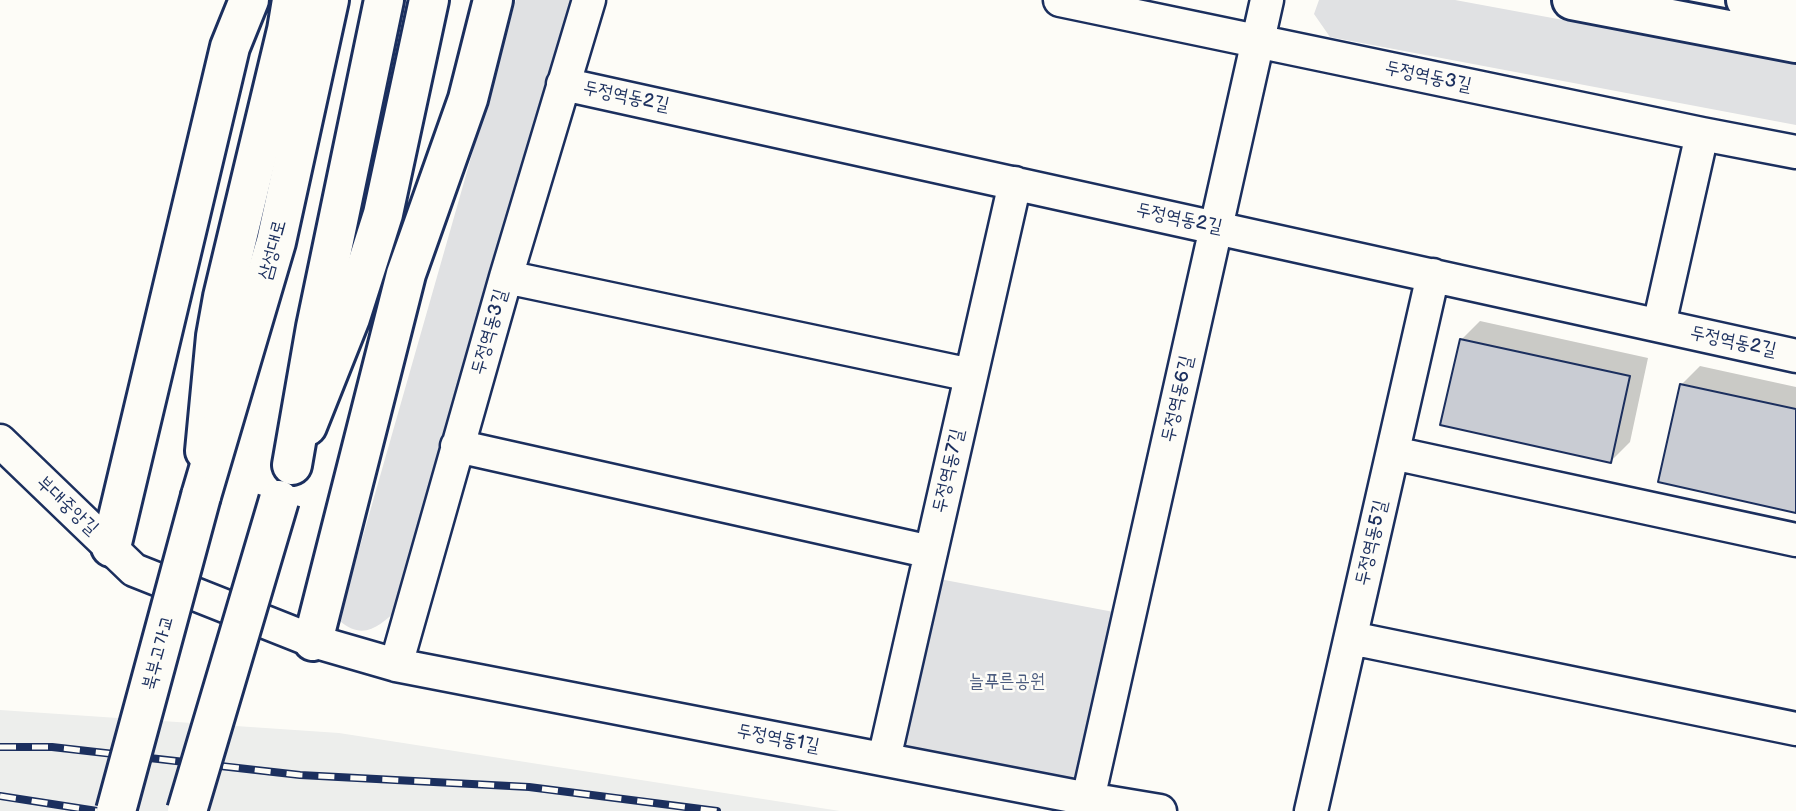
<!DOCTYPE html>
<meta charset="utf-8">
<style>
body{margin:0}
canvas{display:block;background:#fdfcf7}
</style>
<canvas width="1796" height="811"></canvas>
<script>
const ctx = document.querySelector('canvas').getContext('2d');
ctx.lineJoin = 'round';
function fill(path, color) {
  ctx.fillStyle = color;
  ctx.fill(path, 'evenodd');
}
function trace(path, color, width, dash) {
  ctx.strokeStyle = color;
  ctx.lineWidth = width;
  ctx.lineCap = dash ? 'butt' : 'round';
  ctx.setLineDash(dash || []);
  ctx.stroke(path);
}
function write(font, color, halo, rows, align = 'center') {
  ctx.font = font + ' "Balsamiq Sans","Poor Story",sans-serif';
  ctx.lineWidth = 5;
  ctx.setLineDash([]);
  ctx.textBaseline = 'middle';
  ctx.strokeStyle = halo;
  ctx.fillStyle = color;
  for (const [text, x, y, turn = 0] of rows) {
    ctx.save();
    ctx.translate(x, y);
    ctx.rotate((+turn || 0) * Math.PI / 180);
    ctx.textAlign = isNaN(turn) ? turn : align;
    if (halo) ctx.strokeText(text, 0, 0);
    ctx.fillText(text, 0, 0);
    ctx.restore();
  }
}
const built = new Path2D(`
 M0 710 339 733 840 811H0Z`);
const green = new Path2D(`
 M516 0H570L399 608C380 626 363 642 339 620Z
 M1319 0H1455L1796 63V125L1330 37 1314 14Z
 M934 578 1119 613 1081 786 894 750Z`);
const shadow = new Path2D(`
 M1480 321 1648 358 1630 442 1611 461 1461 340Z
 M1700 366 1796 387V511L1681 385Z`);
const building = new Path2D(`
 M1460 339 1630 376 1611 463 1440 425Z
 M1680 384 1796 409V513L1658 482Z`);
const minor = new Path2D(`
 M1060 0 1702 134 1796 152
 M563 84 1796 356
 M506 277 971 375
 M1659 325 1702 134
 M0 441 134 570 313 641 396 665 1088 799 1160 811
 M457 446 931 552
 M1393 453 1796 540
 M1351 638 1796 729
 M396 665 506 277 589 0
 M884 759 1015 183
 M1088 799 1267 0
 M1311 811 1433 275`);
const secondary = new Path2D(`
 M1572 0 1796 43
 M1746 0 1796 8
 M307 426 350 318 383 214 429 0
 M205 451 216 336 223 297 287 30 292 0
 M111 547 230 47 249 0
 M313 641 406 274 468 99 493 0`);
const trunk = new Path2D(`
 M292 465 316 327 384 0
 M201 496 276 242 329 0`);
const rail = new Path2D(`
 M0 747H52L300 775 529 787 717 811
 M0 796 97 811`);
const secondaryBridge = new Path2D(`
 M116 811 201 496
 M187 811 279 500`);
const streetNames = [
 ["두정역동3길",1428,77,12],
 ["두정역동2길",626,97,12],
 ["두정역동2길",1179,219,12],
 ["삼성대로",273,250,-75],
 ["두정역동3길",490,332,-74],
 ["두정역동2길",1733,342,12],
 ["두정역동6길",1178,399,-77],
 ["두정역동7길",949,471,-77],
 ["부대중앙길",67,506,43],
 ["두정역동5길",1372,543,-77],
 ["북부고가교",159,653,-75],
 ["두정역동1길",778,739,11]
];
const parkNames = [
 ["늘푸른공원",1007,682]
];
fill(built, '#edeeec');
fill(green, '#e0e1e3');
fill(shadow, '#0003');
fill(building, '#c9ccd3');
trace(building, '#1b2f5e', 2);
trace(minor, '#1b2f5e', 37);
trace(secondary, '#1b2f5e', 44);
trace(trunk, '#1b2f5e', 44);
trace(minor, '#fdfcf7', 32);
trace(secondary, '#fdfcf7', 38);
trace(trunk, '#fdfcf7', 38);
trace(rail, '#1b2f5e', 8);
trace(rail, '#fdfcf7', 5, [16]);
trace(secondaryBridge, '#1b2f5e', 44, []);
trace(secondaryBridge, '#fdfcf7', 38);
write('19px', '#1b2f5e', '#fdfcf7', streetNames);
write('19px', '#4c5c7f', '#fdfcf7', parkNames);
</script>
